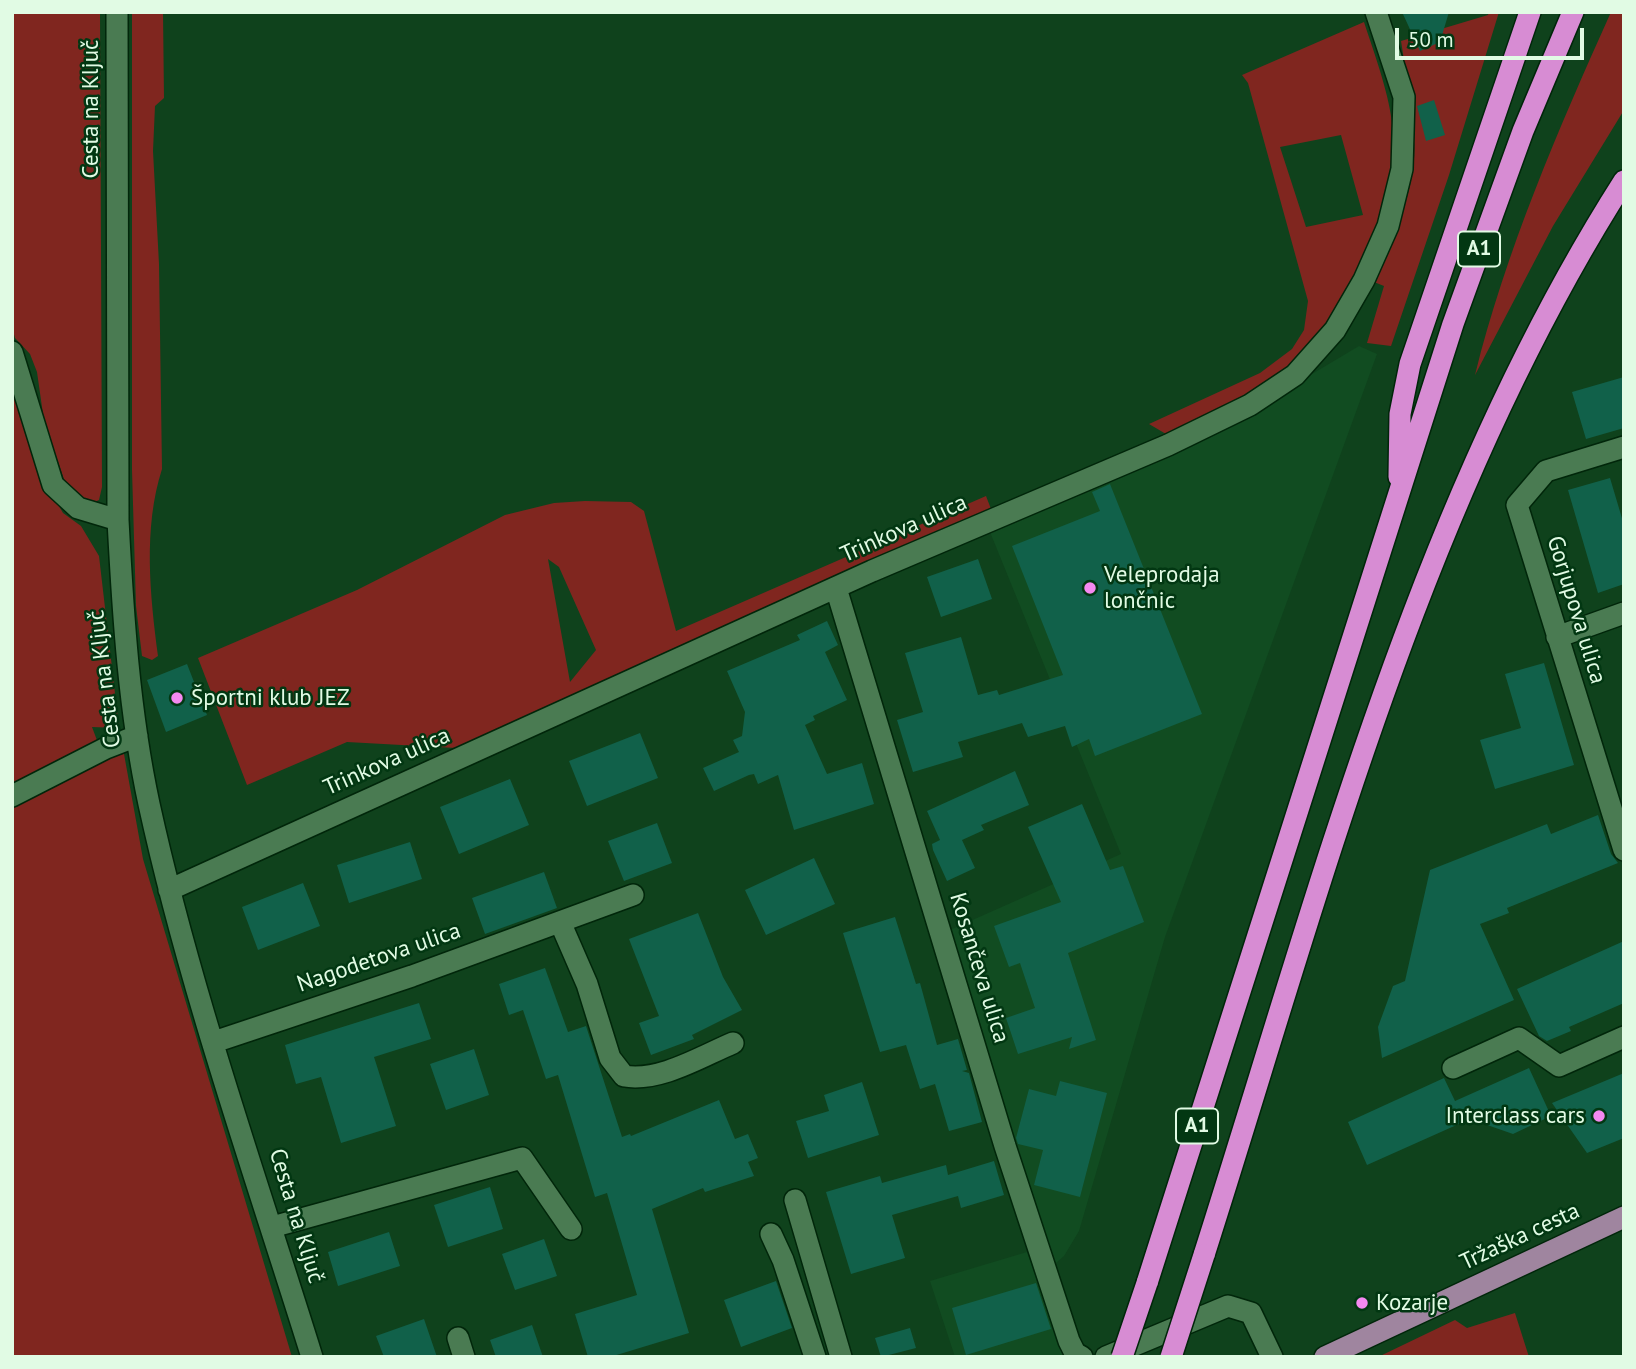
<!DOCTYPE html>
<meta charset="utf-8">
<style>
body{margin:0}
#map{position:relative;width:1636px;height:1369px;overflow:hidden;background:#0f421c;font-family:"PT Sans",sans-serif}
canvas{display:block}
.frame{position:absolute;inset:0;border:14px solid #e1fbe4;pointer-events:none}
.scale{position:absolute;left:1395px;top:28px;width:189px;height:32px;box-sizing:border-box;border:4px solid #e1fbe4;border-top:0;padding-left:9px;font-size:21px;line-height:24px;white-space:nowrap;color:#e1fbe4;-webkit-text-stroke:5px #023712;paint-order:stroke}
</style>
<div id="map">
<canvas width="1636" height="1369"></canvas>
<div class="frame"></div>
<div class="scale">50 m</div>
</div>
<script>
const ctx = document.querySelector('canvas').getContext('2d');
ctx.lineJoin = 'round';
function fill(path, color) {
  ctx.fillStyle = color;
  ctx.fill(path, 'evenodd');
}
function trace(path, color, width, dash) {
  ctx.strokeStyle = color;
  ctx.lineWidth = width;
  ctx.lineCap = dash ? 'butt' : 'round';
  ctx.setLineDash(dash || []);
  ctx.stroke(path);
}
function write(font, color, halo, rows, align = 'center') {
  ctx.font = font + ' "PT Sans",sans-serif';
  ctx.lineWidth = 5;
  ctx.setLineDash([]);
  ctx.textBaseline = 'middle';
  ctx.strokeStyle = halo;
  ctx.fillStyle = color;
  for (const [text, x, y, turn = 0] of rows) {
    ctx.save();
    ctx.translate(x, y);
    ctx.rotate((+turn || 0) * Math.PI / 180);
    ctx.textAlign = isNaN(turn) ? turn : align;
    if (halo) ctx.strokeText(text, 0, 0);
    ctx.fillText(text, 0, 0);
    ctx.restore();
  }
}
const built = new Path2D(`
 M1359 346 1377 354 1165 937 1079 1231 1064 1256 1050 1268 950 930 1121 854 990 532 1235 420Z
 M1027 1252 1038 1282H1040L1063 1357H955L930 1281Z`);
const green = new Path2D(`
 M12 12H100L102 487 99 500 90 504 66 485 44 421 37 372 30 354 15 338 12 327Z
 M132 12H163L164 98 155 106 153 151 159 264 162 469C143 528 150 595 158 656L152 660 142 656 136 606 132 470Z
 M1489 12H1499L1449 175 1391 346 1367 343 1384 286 1374 282C1393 235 1423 179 1412 126 1408 105 1400 84 1394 64L1404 60 1401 41 1488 15Z
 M1611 12H1624V110L1553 226 1475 375C1506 250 1558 130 1611 12Z
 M1364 22C1375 56 1390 95 1393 131 1396 170 1385 209 1370 245 1358 274 1345 305 1325 330 1287 381 1222 410 1166 434L1149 424 1260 373 1292 349 1304 330 1308 301 1248 83 1242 75ZM1341 135 1363 215 1306 227 1280 147Z
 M12 375 44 480 63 513 81 526 99 556 119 728 92 727 98 743 12 788Z
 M986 496 991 509 456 748 347 742 247 785 198 658 357 590 505 515 554 503 585 501 631 502 644 511 676 631ZM548 559 559 567 596 650 570 682Z
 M124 754 143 859 292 1357H12V803L112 755Z
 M1515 1313 1529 1357H1378L1455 1320 1467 1328Z`);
const building = new Path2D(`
 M1402 12H1449L1440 42 1420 51Z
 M1434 100 1445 135 1426 141 1417 106Z
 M1624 377V428L1586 439 1572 392Z
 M1610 478 1624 525V584L1598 593 1568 490Z
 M1110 484 1202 714 1095 756 1089 739 1072 747 1065 726 1028 737 1022 723 958 742 963 757 913 772 897 720 923 712 905 653 961 637 978 695 997 690 999 695 1063 675 1012 546 1100 511 1092 492Z
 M978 559 992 599 941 617 927 577Z
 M827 621 838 645 825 652 847 700 813 716 815 720 805 725 827 774 862 763 874 804 794 830 778 775 758 784 754 774 749 775 714 791 703 768 739 752 733 740 742 736 745 712 727 671 800 640 797 635Z
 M1544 663 1574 765 1495 789 1480 740 1521 728 1505 674Z
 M187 664 207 715 166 732 147 680Z
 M640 733 658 778 587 806 569 761Z
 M1015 771 1029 805 981 825 984 830 962 840 975 868 947 881 933 850 932 844 940 840 927 811Z
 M510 779 529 825 459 854 440 807Z
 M1082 804 1110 870 1123 866 1144 922 1068 953 1096 1040 1069 1049 1072 1037 1018 1054 1006 1018 1035 1008 1020 963 1009 967 994 926 1061 902 1028 827Z
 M1598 815 1611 854 1618 863 1507 908 1509 913 1480 924 1514 1000 1382 1058 1378 1027 1393 986 1405 981 1430 870 1547 824 1551 834Z
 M657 823 672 863 624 881 608 841Z
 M410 842 422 879 349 903 337 865Z
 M814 858 835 904 766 935 745 890Z
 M544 872 557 908 485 934 472 898Z
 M303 883 320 926 258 950 242 907Z
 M698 913 723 977 742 1010 692 1035 694 1039 651 1055 639 1023 659 1016 629 939Z
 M895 917 916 984 920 983 937 1045 958 1039 967 1070 962 1071 969 1073 982 1122 949 1131 935 1084 920 1089 906 1045 880 1052 843 933Z
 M1624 941V1003L1569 1027 1571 1031 1547 1041 1539 1036 1517 989Z
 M545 968 568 1032 586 1026 622 1137 630 1134 631 1136 719 1100 735 1139 748 1134 758 1158 748 1162 754 1176 705 1192 703 1188 652 1209 689 1333 610 1357H588L575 1314 637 1295 607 1193 595 1197 558 1075 546 1079 523 1010 509 1015 499 984Z
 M419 1003 431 1039 374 1057 396 1126 341 1143 321 1077 296 1084 285 1045Z
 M474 1049 489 1095 446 1110 430 1064Z
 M1529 1068 1551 1116 1513 1134 1470 1119 1367 1165 1348 1122 1444 1078 1455 1101Z
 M1624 1073V1138L1587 1153 1552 1103Z
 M1060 1081 1107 1093 1080 1197 1034 1185 1043 1150 1018 1144 1016 1138 1029 1089 1056 1096Z
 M862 1082 879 1135 808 1158 796 1121 829 1111 824 1095Z
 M994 1161 1004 1195 961 1208 958 1196 892 1215 905 1258 851 1274 826 1192 880 1176 882 1183 946 1165 948 1175Z
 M490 1187 503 1229 448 1247 434 1205Z
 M389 1232 400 1266 338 1286 328 1252Z
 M544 1239 557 1276 515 1290 502 1254Z
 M776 1281 792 1328 741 1347 724 1300Z
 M1036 1283 1051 1329 966 1355 952 1308Z
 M424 1319 437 1357H384L376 1336Z
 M532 1325 543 1357H496L490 1340Z
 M910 1328 916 1348 881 1357 875 1338Z`);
const minor = new Path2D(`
 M117 12 118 520C123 615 129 711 149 804 190 991 255 1174 312 1357
 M12 352 53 485 78 508 118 520
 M1624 447 1546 471 1517 505 1624 850
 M836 588 1005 1146 1069 1341 1075 1353 1082 1357
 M1557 637 1624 613
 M12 796 106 748 137 736
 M169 890 872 571 1168 445 1250 405 1295 375 1335 330 1364 280 1388 226 1402 169 1404 97 1376 12
 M560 922 587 984 610 1058 624 1076C660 1082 700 1057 733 1043
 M214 1042 412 976 633 895
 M1453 1068 1519 1038 1559 1066 1624 1037
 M795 1200 841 1357
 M272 1227 522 1158 571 1229
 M771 1234 783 1260 815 1357
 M458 1338 464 1357
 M1106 1357 1228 1306 1251 1313 1272 1357`);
const major = new Path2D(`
 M1325 1357 1624 1217`);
const highway = new Path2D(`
 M1399 477 1400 414 1410 364 1530 12
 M1204 1255C1319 895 1419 502 1624 181
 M1147 1283 1453 324 1523 131 1573 12`);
const highwayBridge = new Path2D(`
 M1122 1357 1147 1283
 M1171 1357 1204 1255`);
const markers = [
 [1090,588,7,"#f489f0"],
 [177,698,7,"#f489f0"],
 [1599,1116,7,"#f489f0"],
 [1362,1303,7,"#f489f0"]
];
const shields = [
 [1479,249,42],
 [1197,1126,42]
];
const shieldNames = [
 ["A1",1479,249],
 ["A1",1197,1126]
];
const streetNames = [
 ["Cesta na Ključ",91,109,-90],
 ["Trinkova ulica",904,529,-24],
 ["Gorjupova ulica",1576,610,73],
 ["Cesta na Ključ",105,679,-97],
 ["Trinkova ulica",387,762,-24],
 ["Nagodetova ulica",379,958,-19],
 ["Kosančeva ulica",979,968,73],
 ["Cesta na Ključ",296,1216,73],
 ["Tržaška cesta",1520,1237,-25]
];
const poiNames = [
 ["Veleprodaja",1104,575],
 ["lončnic",1104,601],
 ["Športni klub JEZ",191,698],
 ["Interclass cars",1585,1116,"right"],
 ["Kozarje",1376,1303]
];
fill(built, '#114c21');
fill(green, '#80261f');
fill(building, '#11614a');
trace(minor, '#01260a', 24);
trace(major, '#01260a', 24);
trace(highway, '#01260a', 24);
trace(minor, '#4a7b52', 21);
trace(major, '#9f859f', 21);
trace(highway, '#d78cd3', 21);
trace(highwayBridge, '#01260a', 24, []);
trace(highwayBridge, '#d78cd3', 21);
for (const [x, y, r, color] of markers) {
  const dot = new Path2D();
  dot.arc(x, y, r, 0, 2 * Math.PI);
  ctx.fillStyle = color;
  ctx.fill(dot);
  trace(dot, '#023712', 2.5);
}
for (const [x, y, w] of shields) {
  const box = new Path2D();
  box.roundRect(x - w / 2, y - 17.5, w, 35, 5);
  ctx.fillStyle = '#023712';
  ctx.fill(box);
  trace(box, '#e1fbe4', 2);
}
write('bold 21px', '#e1fbe4', null, shieldNames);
write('23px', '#e1fbe4', '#023712', streetNames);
write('23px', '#e1fbe4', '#023712', poiNames, 'left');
</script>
